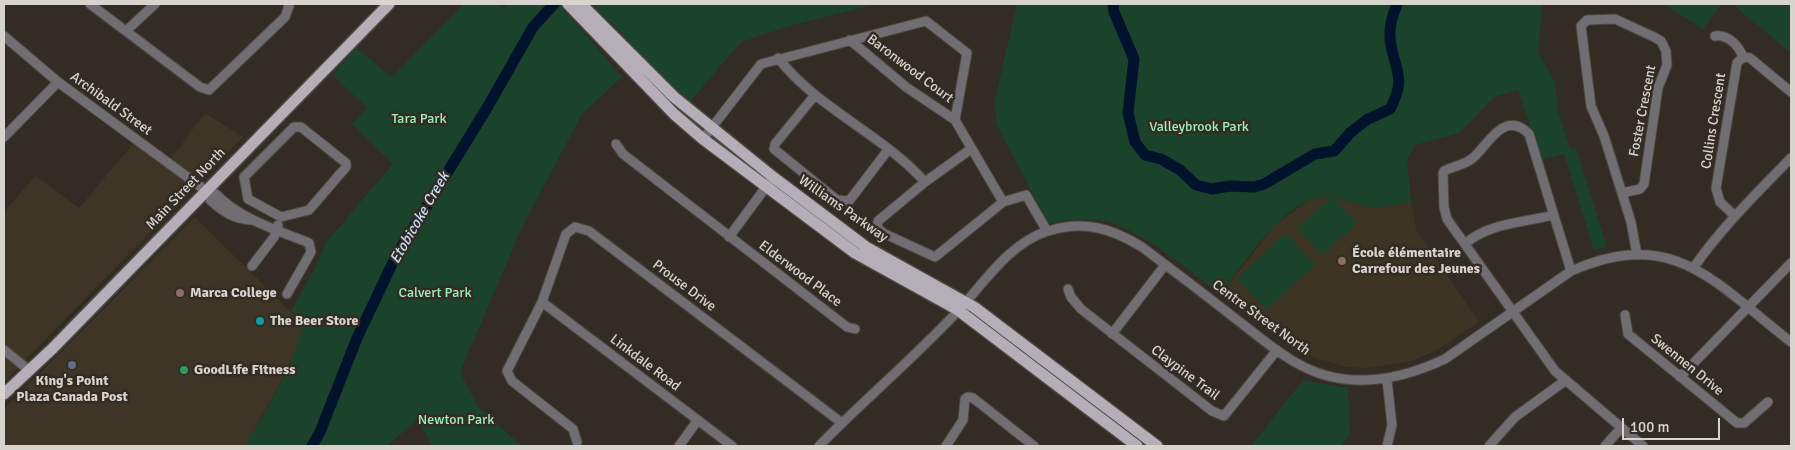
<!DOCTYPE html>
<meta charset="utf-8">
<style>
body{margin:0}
#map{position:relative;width:1795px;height:450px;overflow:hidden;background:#322c24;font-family:Signika,sans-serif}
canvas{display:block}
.frame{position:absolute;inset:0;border:5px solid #d7d3cd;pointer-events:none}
.scale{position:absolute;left:1622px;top:418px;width:98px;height:22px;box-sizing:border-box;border:2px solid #d7d3cd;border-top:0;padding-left:6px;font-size:15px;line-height:18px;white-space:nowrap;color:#d7d3cd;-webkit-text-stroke:4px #322c24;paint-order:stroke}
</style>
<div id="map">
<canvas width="1795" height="450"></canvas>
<div class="frame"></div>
<div class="scale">100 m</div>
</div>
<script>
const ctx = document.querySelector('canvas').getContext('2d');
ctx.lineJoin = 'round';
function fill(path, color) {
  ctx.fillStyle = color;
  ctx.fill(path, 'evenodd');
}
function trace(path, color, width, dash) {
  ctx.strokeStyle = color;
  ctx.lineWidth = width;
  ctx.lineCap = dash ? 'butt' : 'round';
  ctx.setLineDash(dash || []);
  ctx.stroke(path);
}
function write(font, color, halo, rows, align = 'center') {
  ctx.font = font + ' Signika,sans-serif';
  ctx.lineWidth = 5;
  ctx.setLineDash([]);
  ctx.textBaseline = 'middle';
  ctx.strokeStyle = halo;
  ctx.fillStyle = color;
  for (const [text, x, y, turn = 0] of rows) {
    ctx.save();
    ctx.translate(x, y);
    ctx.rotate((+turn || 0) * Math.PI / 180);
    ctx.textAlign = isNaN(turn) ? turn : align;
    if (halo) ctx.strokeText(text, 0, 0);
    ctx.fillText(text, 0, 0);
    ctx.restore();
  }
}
const built = new Path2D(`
 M205 113 243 137 4 382V212L35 176 79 208 139 137 170 160Z
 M195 217 303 324 299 343 279 385 245 446H4V409Z`);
const education = new Path2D(`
 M1329 196 1373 208 1411 203 1416 229 1479 322 1437 350 1411 361 1369 368 1346 367 1306 355 1288 344 1221 294 1276 224 1311 199Z`);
const green = new Path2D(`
 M464 4H499L504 9 507 4H559L622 77 582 114 523 225 460 372 478 407 522 446H432L418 419 387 446H245C267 408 293 368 303 324L291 311 314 270 325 244 393 164 352 124 367 108 334 76 339 67 356 48 392 77Z
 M590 4H875L786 27 741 42 687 105 615 26Z
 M1017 4H1542L1538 52 1555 82 1558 112 1570 149 1576 148 1607 247 1594 250 1564 154 1541 160 1518 90 1494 97 1459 133 1415 145 1407 159 1411 203 1373 208 1333 197 1357 223 1322 255 1297 228 1331 197C1289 191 1244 264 1221 294 1187 270 1145 232 1105 221 1086 216 1066 220 1048 224L996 123 995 100Z
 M1664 4H1721L1703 29Z
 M1732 4H1791V53Z
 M1286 233 1315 265 1266 310 1237 278Z
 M1303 380 1348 388 1350 433 1341 446H1251Z`);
const river = new Path2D(`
 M1113 4 1114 12 1134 59 1128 113 1135 142 1145 155 1161 159 1180 170 1196 185 1212 189 1230 186 1254 187 1264 184 1315 154 1334 151 1351 132 1368 119 1390 109C1408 76 1393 69 1390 38 1389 25 1393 15 1397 4
 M312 446 320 432 357 338 396 256 487 108 533 27 554 4`);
const minor = new Path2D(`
 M90 4 200 87 209 90 285 17 289 6 288 4
 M126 31 155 4
 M4 36 58 82 205 190 210 194V200C223 212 234 219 252 220
 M1715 36C1728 34 1739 46 1743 57
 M850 40 906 87 955 120 1003 202
 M778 58C818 109 882 134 925 182
 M815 95 775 144 774 149 837 200 849 201 888 150
 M294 127H301L346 163V167L309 210 281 217 248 199 244 177Z
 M4 137 58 82
 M703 139 761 64 926 21 967 53 955 120
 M616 144 623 154 847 327 855 329
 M971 149 925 182 878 221 877 227 883 233 935 257 1003 202 1026 195 1047 231
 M1622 193 1640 189 1644 184 1658 88 1667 65 1666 51 1661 41 1654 37 1615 19 1587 20 1581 26 1591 106 1604 136 1631 222 1637 255
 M210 194H216C240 219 277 230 309 243L311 252 287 294
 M1735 216 1720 202 1716 188 1737 63 1743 57 1750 58 1791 92
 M729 237 769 183
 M1465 244C1488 223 1523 223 1553 215
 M252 266 274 237 278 225
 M1694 267C1722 227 1757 193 1791 158
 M1571 271 1529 134C1504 109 1488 145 1473 158 1465 165 1453 166 1444 171L1443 174 1444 207 1447 219 1555 371 1643 446
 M1068 289 1071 297 1081 309 1212 411 1224 416 1277 350
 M542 302 732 446
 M1625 315 1628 334 1737 423H1744L1768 402
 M1112 334 1165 265
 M4 350 29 370
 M1680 377 1791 263
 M1387 380 1392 425 1387 446
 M577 442 573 429 512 381 507 371 542 302 566 234 575 227 589 231 842 423
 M679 446 698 420
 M819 446C864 400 914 358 958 311 984 283 1009 243 1048 231 1084 220 1111 228 1142 247 1172 270 1202 292 1232 316 1252 331 1271 348 1293 361 1342 391 1396 382 1445 359L1571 271C1674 225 1716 284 1791 342
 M946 446 963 420 965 399 968 397 973 398 1034 446
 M1489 446 1515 417 1566 380
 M1605 446 1621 428`);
const major = new Path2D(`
 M568 4 674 114 703 139 855 253 958 310 1137 446
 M581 4 674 97 773 177 866 247 974 307 1157 446
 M4 394 53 348 389 4`);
const markers = [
 [1342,261,5,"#8d6e63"],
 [180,293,5,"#8d6e63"],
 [260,321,5,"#0f9aa8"],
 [72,365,5,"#5c6f8a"],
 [184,370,5,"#2e9e5b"]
];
const streetNames = [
 ["Baronwood Court",910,69,37],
 ["Archibald Street",111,104,36],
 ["Foster Crescent",1643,111,-79],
 ["Collins Crescent",1714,121,-81],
 ["Main Street North",186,189,-46],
 ["Williams Parkway",843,209,35],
 ["Elderwood Place",800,274,37],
 ["Prouse Drive",684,286,37],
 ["Centre Street North",1261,318,36],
 ["Linkdale Road",645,363,37],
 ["Swennen Drive",1687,365,39],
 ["Claypine Trail",1185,373,37]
];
const parkNames = [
 ["Tara Park",419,119],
 ["Valleybrook Park",1199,127],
 ["Calvert Park",435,293],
 ["Newton Park",456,420]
];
const poiNames = [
 ["École élémentaire",1352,253],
 ["Carrefour des Jeunes",1352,269],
 ["Marca College",190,293],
 ["The Beer Store",270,321],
 ["GoodLife Fitness",194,370],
 ["King's Point",72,381,"center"],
 ["Plaza Canada Post",72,397,"center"]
];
const waterNames = [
 ["Etobicoke Creek",420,218,-60]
];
fill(built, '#3f3527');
fill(education, '#3d3423');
fill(green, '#1b432c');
trace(river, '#00122c', 11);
trace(minor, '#4c473f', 11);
trace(major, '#4c473f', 14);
trace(minor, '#706e73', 9);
trace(major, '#b3aeb8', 11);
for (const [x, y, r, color] of markers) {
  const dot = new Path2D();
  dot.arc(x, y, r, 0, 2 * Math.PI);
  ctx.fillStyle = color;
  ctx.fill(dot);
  trace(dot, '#322c24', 2);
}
write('14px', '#d7d3cd', '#322c24', streetNames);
write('14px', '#9eefbc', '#322c24', parkNames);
write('bold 14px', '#d7d3cd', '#322c24', poiNames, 'left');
write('italic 15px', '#c8ddf7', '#322c24', waterNames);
</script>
